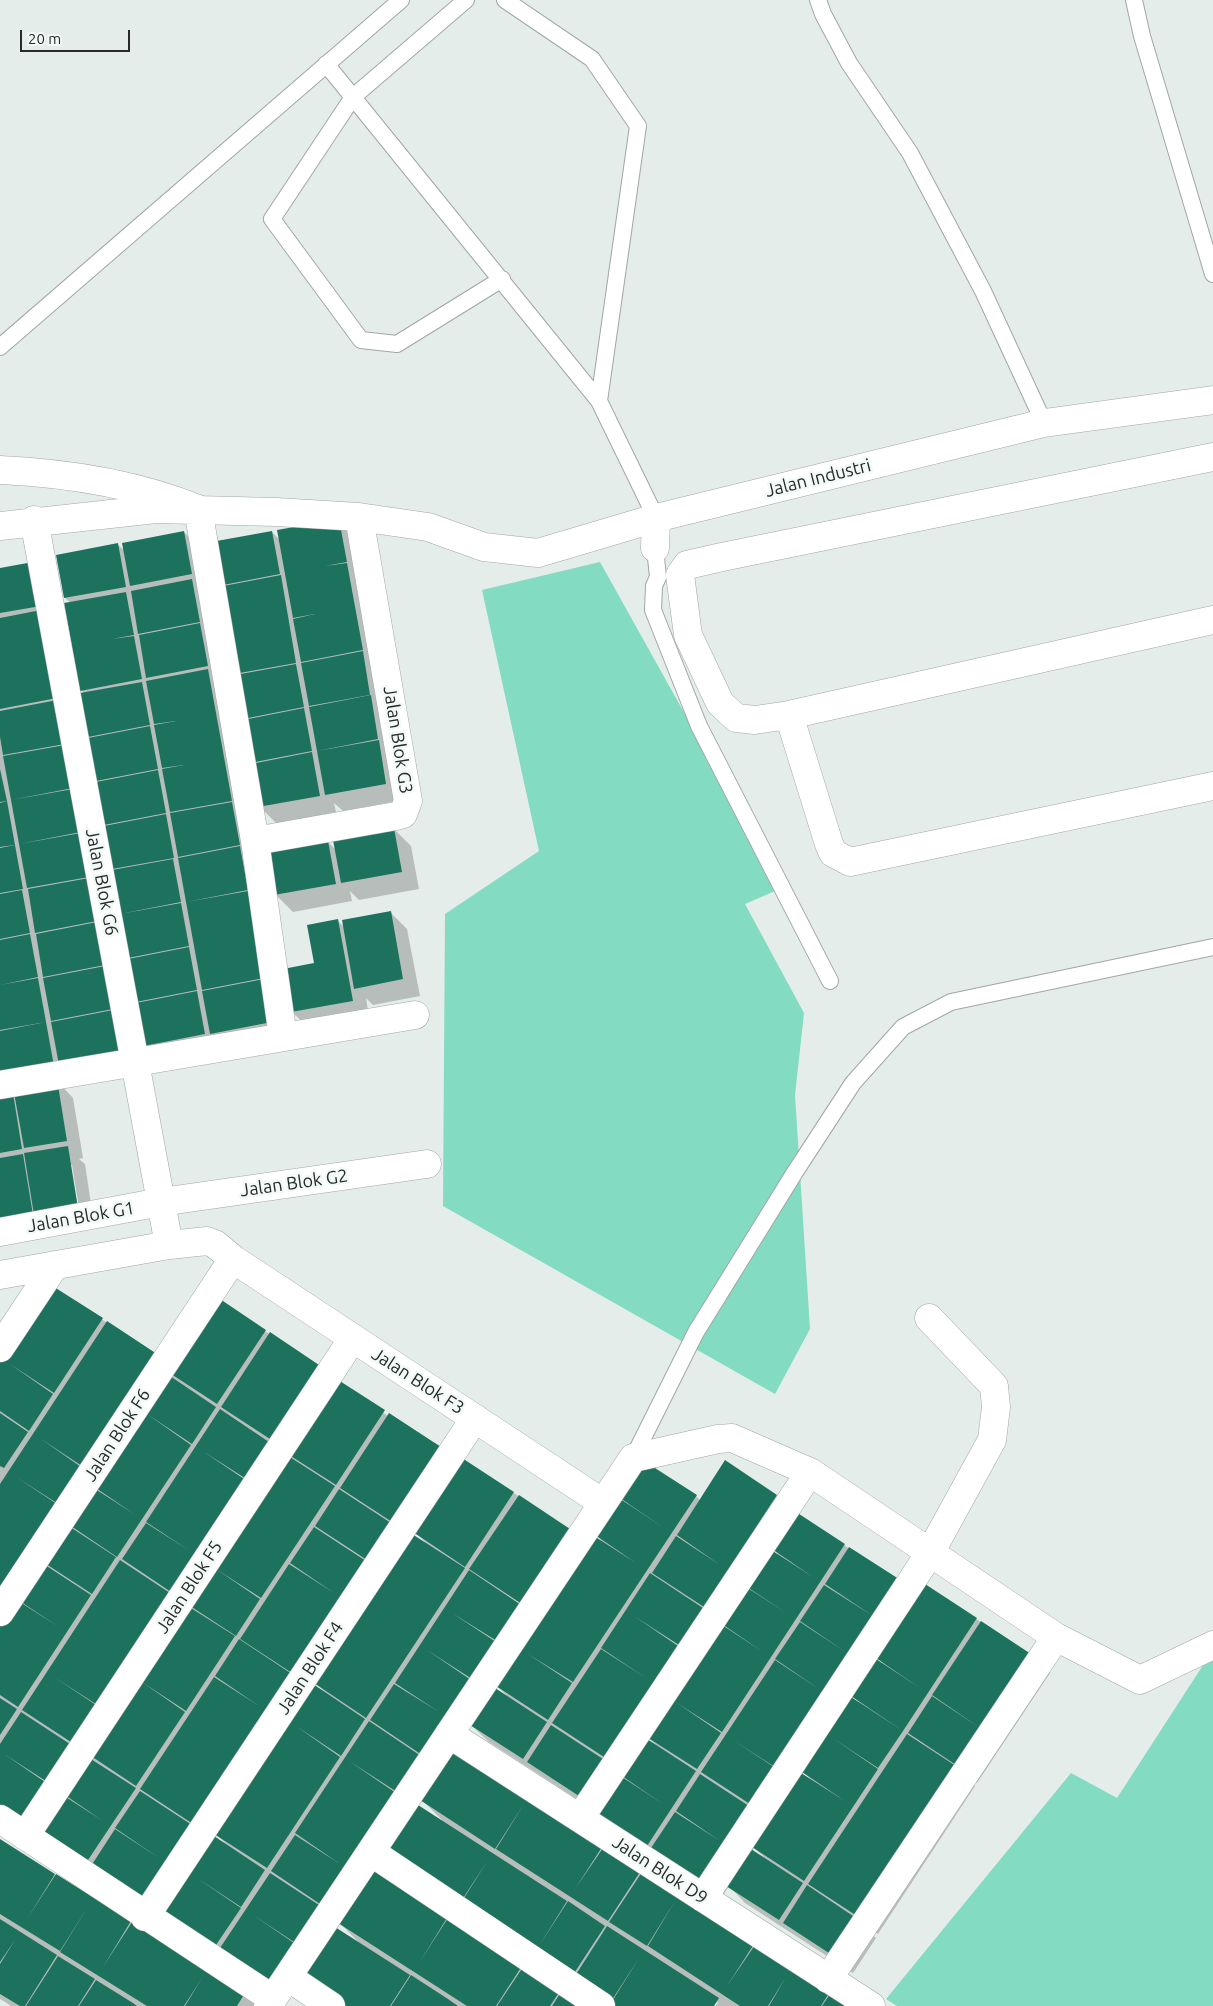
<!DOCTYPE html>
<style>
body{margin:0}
#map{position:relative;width:1213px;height:2006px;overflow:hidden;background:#e5edea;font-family:Ubuntu,sans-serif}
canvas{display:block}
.scale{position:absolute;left:20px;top:30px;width:110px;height:22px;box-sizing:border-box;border:2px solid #272a29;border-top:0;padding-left:6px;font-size:15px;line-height:18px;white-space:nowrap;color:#272a29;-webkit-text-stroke:4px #f2faf7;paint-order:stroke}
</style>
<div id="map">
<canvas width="1213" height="2006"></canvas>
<div class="scale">20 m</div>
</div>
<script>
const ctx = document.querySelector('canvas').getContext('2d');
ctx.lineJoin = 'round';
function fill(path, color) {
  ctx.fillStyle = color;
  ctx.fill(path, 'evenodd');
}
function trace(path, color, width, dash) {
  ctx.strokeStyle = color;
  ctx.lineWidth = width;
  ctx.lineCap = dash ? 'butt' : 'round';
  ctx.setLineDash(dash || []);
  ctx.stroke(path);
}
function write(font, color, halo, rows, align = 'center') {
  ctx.font = font + ' Ubuntu,sans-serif';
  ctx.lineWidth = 5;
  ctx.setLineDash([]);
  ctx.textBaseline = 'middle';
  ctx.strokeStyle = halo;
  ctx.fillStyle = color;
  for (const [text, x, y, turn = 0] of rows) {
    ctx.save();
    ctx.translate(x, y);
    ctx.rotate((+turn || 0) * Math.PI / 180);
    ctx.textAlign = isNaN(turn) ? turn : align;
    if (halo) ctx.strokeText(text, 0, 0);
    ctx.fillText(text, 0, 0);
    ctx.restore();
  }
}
const green = new Path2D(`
 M600 562 782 888 745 904 804 1013 795 1095 810 1329 775 1394 443 1206 445 914 539 851 482 590Z
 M1213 1657V2006H897L886 1999 1071 1773 1117 1798 1207 1659Z`);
const shadow = new Path2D(`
 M338 520 355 537 403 800 343 811 334 803 336 812 277 824 260 807 212 543 272 532 281 541Z
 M184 532 201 549 288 1039 162 1062 145 1045 113 871H116L113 868 82 694H85L81 690 71 603 65 598 117 544 126 552Z
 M33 563 137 1070 60 1084 73 1098 83 1158 79 1159 85 1164 94 1224 0 1240V570ZM70 1165H72L80 1214H77Z
 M394 829 411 846 419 889 359 900 350 891 352 901 293 912 276 895 328 842 336 850Z
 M390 912 407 929 420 996 373 1005 366 998 369 1017 310 1029 292 1012 338 921 344 927Z
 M51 1286 159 1357 265 1331 388 1416 462 1459 570 1530 603 1543 597 1535 629 1504 622 1497 696 1496 701 1501 777 1496 793 1512 901 1582 926 1586 1033 1656 1050 1673 977 1783 967 1778 975 1786 878 1934 864 1926 876 1938 853 1973 745 1903 729 1886 721 1899 613 1828 597 1812 489 1742 470 1724 454 1749 854 2006H715L718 2003 716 2001 712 2006H607L384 1856 373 1872 581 2006H334L302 1979 290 1998 0 1810V1364ZM414 1531 425 1542 424 1543 411 1535ZM771 1547 778 1554H777L769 1550ZM746 1585 753 1591 744 1587ZM711 1618 721 1622 728 1629ZM879 1659 885 1665 877 1662ZM314 1682 324 1691 312 1685ZM496 1685 507 1696 494 1689ZM854 1697 861 1704 852 1699ZM647 1736 656 1745 644 1739ZM607 1765 621 1774 628 1781ZM804 1772 810 1779 802 1775ZM421 1799 442 1820 441 1821 417 1805ZM215 1833 226 1844 212 1837ZM754 1848 764 1857 763 1858 752 1851ZM341 1922 340 1923 359 1943 335 1929Z
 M0 1841 244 1994 256 2006H11L5 2002 0 1999Z`);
const building = new Path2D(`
 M339 519 347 562 325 566 347 563 363 650 301 662 293 619 315 614 293 618 277 530Z
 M184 531 192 574 130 586 122 543Z
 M272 531 280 574 218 586 211 542Z
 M118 543 126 587 64 598 56 555Z
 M33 562 41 606 0 613V568Z
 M281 575 296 663 234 674 218 587Z
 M192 579 200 622 138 634 131 591Z
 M126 592 134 635 112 639 134 636 142 679 80 691 64 603Z
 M41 610 49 654 27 658 49 654 57 698 0 709V618Z
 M200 623 208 666 146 678 139 635Z
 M363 651 370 695 309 706 301 663Z
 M296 664 304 707 243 719 235 675Z
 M208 669 232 801 170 812 162 769 184 765 162 768 154 725 176 721 154 724 146 681Z
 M142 682 150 725 88 737 80 693Z
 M371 695 378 739 317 751 309 707Z
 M57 700 65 744 3 755 0 737V711Z
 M304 708 312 751 250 763 243 720Z
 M150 726 158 769 96 781 88 738Z
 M379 740 386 784 325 795 317 751Z
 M65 745 73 788 11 800 3 756Z
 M312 752 320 796 258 807 251 764Z
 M0 769 7 801 0 802Z
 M158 770 166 813 104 825 96 782Z
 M73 789 81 832 19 844 11 800Z
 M7 801 15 845 0 847V803Z
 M232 802 240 845 178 857 170 813Z
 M166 814 174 858 112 869 104 826Z
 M394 828 402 872 341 883 333 840Z
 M81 833 89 877 27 888 19 844Z
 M328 841 336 884 274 895 267 852Z
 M15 845 23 889 0 893V848Z
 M240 846 248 890 186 902 178 858Z
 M173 859 181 902 120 914 112 870Z
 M89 878 97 921 35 933 28 889Z
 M22 890 30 933 0 939V894Z
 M248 891 264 978 202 990 194 946 216 942 194 946 186 902Z
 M181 903 189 946 128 958 120 914Z
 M391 911 403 979 354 989 342 920Z
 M338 919 353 1001 291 1012 283 969 314 963 307 925Z
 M97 922 105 965 43 977 36 934Z
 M30 934 38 977 0 985V940Z
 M189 947 197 990 136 1002 128 959Z
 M105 966 113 1009 51 1021 43 978Z
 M38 978 46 1022 0 1030V985Z
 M264 979 272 1022 210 1034 202 991Z
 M197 991 205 1034 144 1046 136 1003Z
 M113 1010 121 1054 59 1065 51 1022Z
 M46 1022 54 1066 0 1076V1031Z
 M57 1079 67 1141 24 1148 13 1087Z
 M12 1087 22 1149 0 1153V1089Z
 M68 1146 78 1208 34 1215 24 1153Z
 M23 1154 33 1215 0 1221V1158Z
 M51 1285 103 1318 54 1393 10 1364 53 1394 29 1431 0 1411V1362Z
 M214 1295 266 1330 217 1404 165 1370Z
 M107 1321 160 1356 85 1468 41 1439 84 1469 60 1505 16 1477 60 1506 0 1597V1484Z
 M270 1332 322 1367 273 1441 221 1407Z
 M164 1372 216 1407 192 1444 147 1414 191 1445 117 1557 65 1522 89 1485 134 1514 90 1484Z
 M332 1376 385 1410 336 1485 283 1451Z
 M220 1409 272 1444 248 1480 204 1452 247 1481 174 1594 122 1559 146 1523 190 1551 146 1522Z
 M0 1413 28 1432 4 1468 0 1466Z
 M389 1413 441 1447 392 1522 340 1488Z
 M282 1452 335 1486 261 1598 216 1569 260 1599 236 1636 184 1602Z
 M462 1458 514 1492 465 1567 413 1532Z
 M725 1460 777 1495 704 1607 652 1573 676 1536 720 1565 677 1535Z
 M644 1461 697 1495 573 1682 528 1654 572 1683 548 1720 496 1686 594 1536 636 1563 595 1535 619 1498 664 1528 620 1498Z
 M339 1489 391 1523 367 1560 315 1526Z
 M519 1495 570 1529 522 1604 469 1569Z
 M793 1510 845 1544 722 1732 677 1703 721 1733 697 1769 645 1736 719 1623 763 1652 719 1622 743 1585 788 1614 744 1585 768 1548 813 1577 769 1547Z
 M64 1523 116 1557 92 1594 40 1560Z
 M314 1527 366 1561 292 1673 240 1639 289 1564 334 1593 290 1563Z
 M412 1534 465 1568 366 1718 314 1683Z
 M849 1547 902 1581 778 1769 733 1740 777 1769 753 1806 701 1772 775 1660 819 1689 775 1659 800 1622 844 1651 800 1621 824 1585 873 1616 825 1584Z
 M120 1560 173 1595 99 1706 54 1677 99 1707 74 1744 22 1710Z
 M39 1561 91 1595 18 1707 0 1695V1621L15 1599 59 1627 15 1598Z
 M469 1570 521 1605 497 1641 452 1613 496 1642 472 1679 427 1650 471 1680 422 1755 370 1720 394 1684 439 1712 395 1683Z
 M650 1573 703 1608 679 1645 634 1616 678 1646 604 1757 552 1723 601 1649 646 1678 601 1648Z
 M925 1584 977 1618 903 1731 851 1696 876 1659 920 1688 876 1658Z
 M183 1603 235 1636 186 1711 142 1682 185 1712 136 1786 85 1752Z
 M981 1621 1034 1656 959 1767 908 1733 932 1696 980 1728 932 1695Z
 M239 1639 292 1674 193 1824 140 1789 214 1677 259 1706 215 1676Z
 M313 1684 365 1719 341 1756 296 1726 340 1757 267 1868 214 1834Z
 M495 1688 547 1722 523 1759 470 1725Z
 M851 1697 903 1731 878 1768 834 1739 878 1769 804 1881 752 1847 801 1773 845 1801 802 1772Z
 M0 1698 17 1709 0 1735Z
 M21 1712 73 1746 49 1783 4 1754 48 1784 24 1821 0 1805V1744Z
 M369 1721 421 1756 397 1792 349 1761 396 1793 323 1906 271 1871 295 1835 340 1864 295 1833Z
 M551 1725 603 1759 579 1796 527 1762Z
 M907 1734 959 1768 860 1918 808 1884Z
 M644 1737 696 1771 647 1846 595 1811 619 1775 663 1804 619 1774Z
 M455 1748 604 1844 575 1889 605 1845 642 1869 608 1921 496 1849 524 1804 495 1849 420 1800Z
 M83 1754 136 1788 86 1863 34 1829 58 1792 103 1821 59 1791Z
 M700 1774 752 1808 703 1883 651 1848 675 1812 720 1841 676 1811Z
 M140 1791 192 1825 143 1900 91 1866 115 1829 159 1858 115 1828Z
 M418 1805 567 1901 539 1946 568 1901 605 1926 571 1978 459 1906 488 1860 458 1906 384 1857Z
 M214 1836 265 1870 241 1907 197 1878 241 1908 216 1945 164 1911Z
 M0 1839 55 1874 27 1919 56 1874 131 1921 103 1967 132 1922 245 1993 237 2006H185L202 1978 184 2006H147L60 1952 87 1908 60 1951 0 1914Z
 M751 1849 803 1883 779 1920 726 1886Z
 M644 1869 756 1941 727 1986 757 1942 831 1990 821 2006H769L786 1977 768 2006H740L648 1946 675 1901 647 1946 609 1922Z
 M372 1870 447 1918 419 1963 448 1918 522 1966 496 2006H467L338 1923Z
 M270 1873 322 1907 297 1944 253 1915 297 1945 273 1982 220 1948Z
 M807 1885 859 1920 835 1957 783 1923Z
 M0 1919 57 1955 25 2006H20L0 1994V1964L15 1940 0 1962Z
 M607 1926 719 1998 714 2006H615L611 2003 639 1958 610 2003 573 1979Z
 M335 1927 410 1975 390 2006H342L301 1980Z
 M58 1956 95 1979 78 2006H26Z
 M523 1967 560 1991 550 2006H497Z
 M411 1975 448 1999 458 2006H391Z
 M96 1980 133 2003 137 2006H79Z
 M832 1991 856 2006H822Z
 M561 1992 584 2006H552Z`);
const service = new Path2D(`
 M466 0 353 97 272 219 361 340 397 344 502 279
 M505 0 592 59 638 126 599 401
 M818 0 823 14 849 63 910 153 983 291 1044 423
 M1134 0 1142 36 1213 274
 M326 64 599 401 656 518
 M0 347 401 0
 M655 548 658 577 654 586 653 610 699 726 830 981
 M633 1458 696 1332 795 1172 853 1083 903 1027 951 1002 1213 947`);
const minor = new Path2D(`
 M1213 457 722 557 687 565 680 575 688 635 720 703 736 718 755 720 789 715 1213 620
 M0 470C66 473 136 484 198 509L255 841 283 1037
 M34 520 169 1245
 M0 526 156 509 276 512 359 517 428 527 484 547 538 553 656 518 1044 423 1213 400
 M655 548 656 518
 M789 715 829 844 833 853 850 862 1213 786
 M255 841 396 816 403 814 408 801 359 517
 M0 1085 415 1015
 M0 1232 161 1202 427 1164
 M0 1275 169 1245 207 1241 215 1244 233 1259 603 1503
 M0 1348 55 1265
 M0 1612 233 1259
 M449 1734 871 2006
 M580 1818 810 1472
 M0 1819 273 1999
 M25 1836 353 1338
 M371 1852 601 2006
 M703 1898 930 1553 992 1440 996 1407 994 1386 929 1318
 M145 1917 475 1418
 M288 1977 331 2006
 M828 1979 1056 1637
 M268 2006 633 1458 718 1439 732 1438 810 1472 1056 1637 1140 1680 1213 1645`);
const streetNames = [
 ["Jalan Industri",818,478,-14],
 ["Jalan Blok G3",398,740,81],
 ["Jalan Blok G6",102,882,79],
 ["Jalan Blok G2",294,1183,-8],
 ["Jalan Blok G1",81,1217,-10],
 ["Jalan Blok F3",418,1381,33],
 ["Jalan Blok F6",117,1435,-57],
 ["Jalan Blok F5",189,1587,-57],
 ["Jalan Blok F4",310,1668,-57],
 ["Jalan Blok D9",660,1870,33]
];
fill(green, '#83dbc1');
fill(shadow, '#0003');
fill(building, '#1d725e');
trace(service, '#a0a7a5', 18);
trace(minor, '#a0a7a5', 29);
trace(service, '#fff', 16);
trace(minor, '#fff', 28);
write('18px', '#272a29', '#f2faf7', streetNames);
</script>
